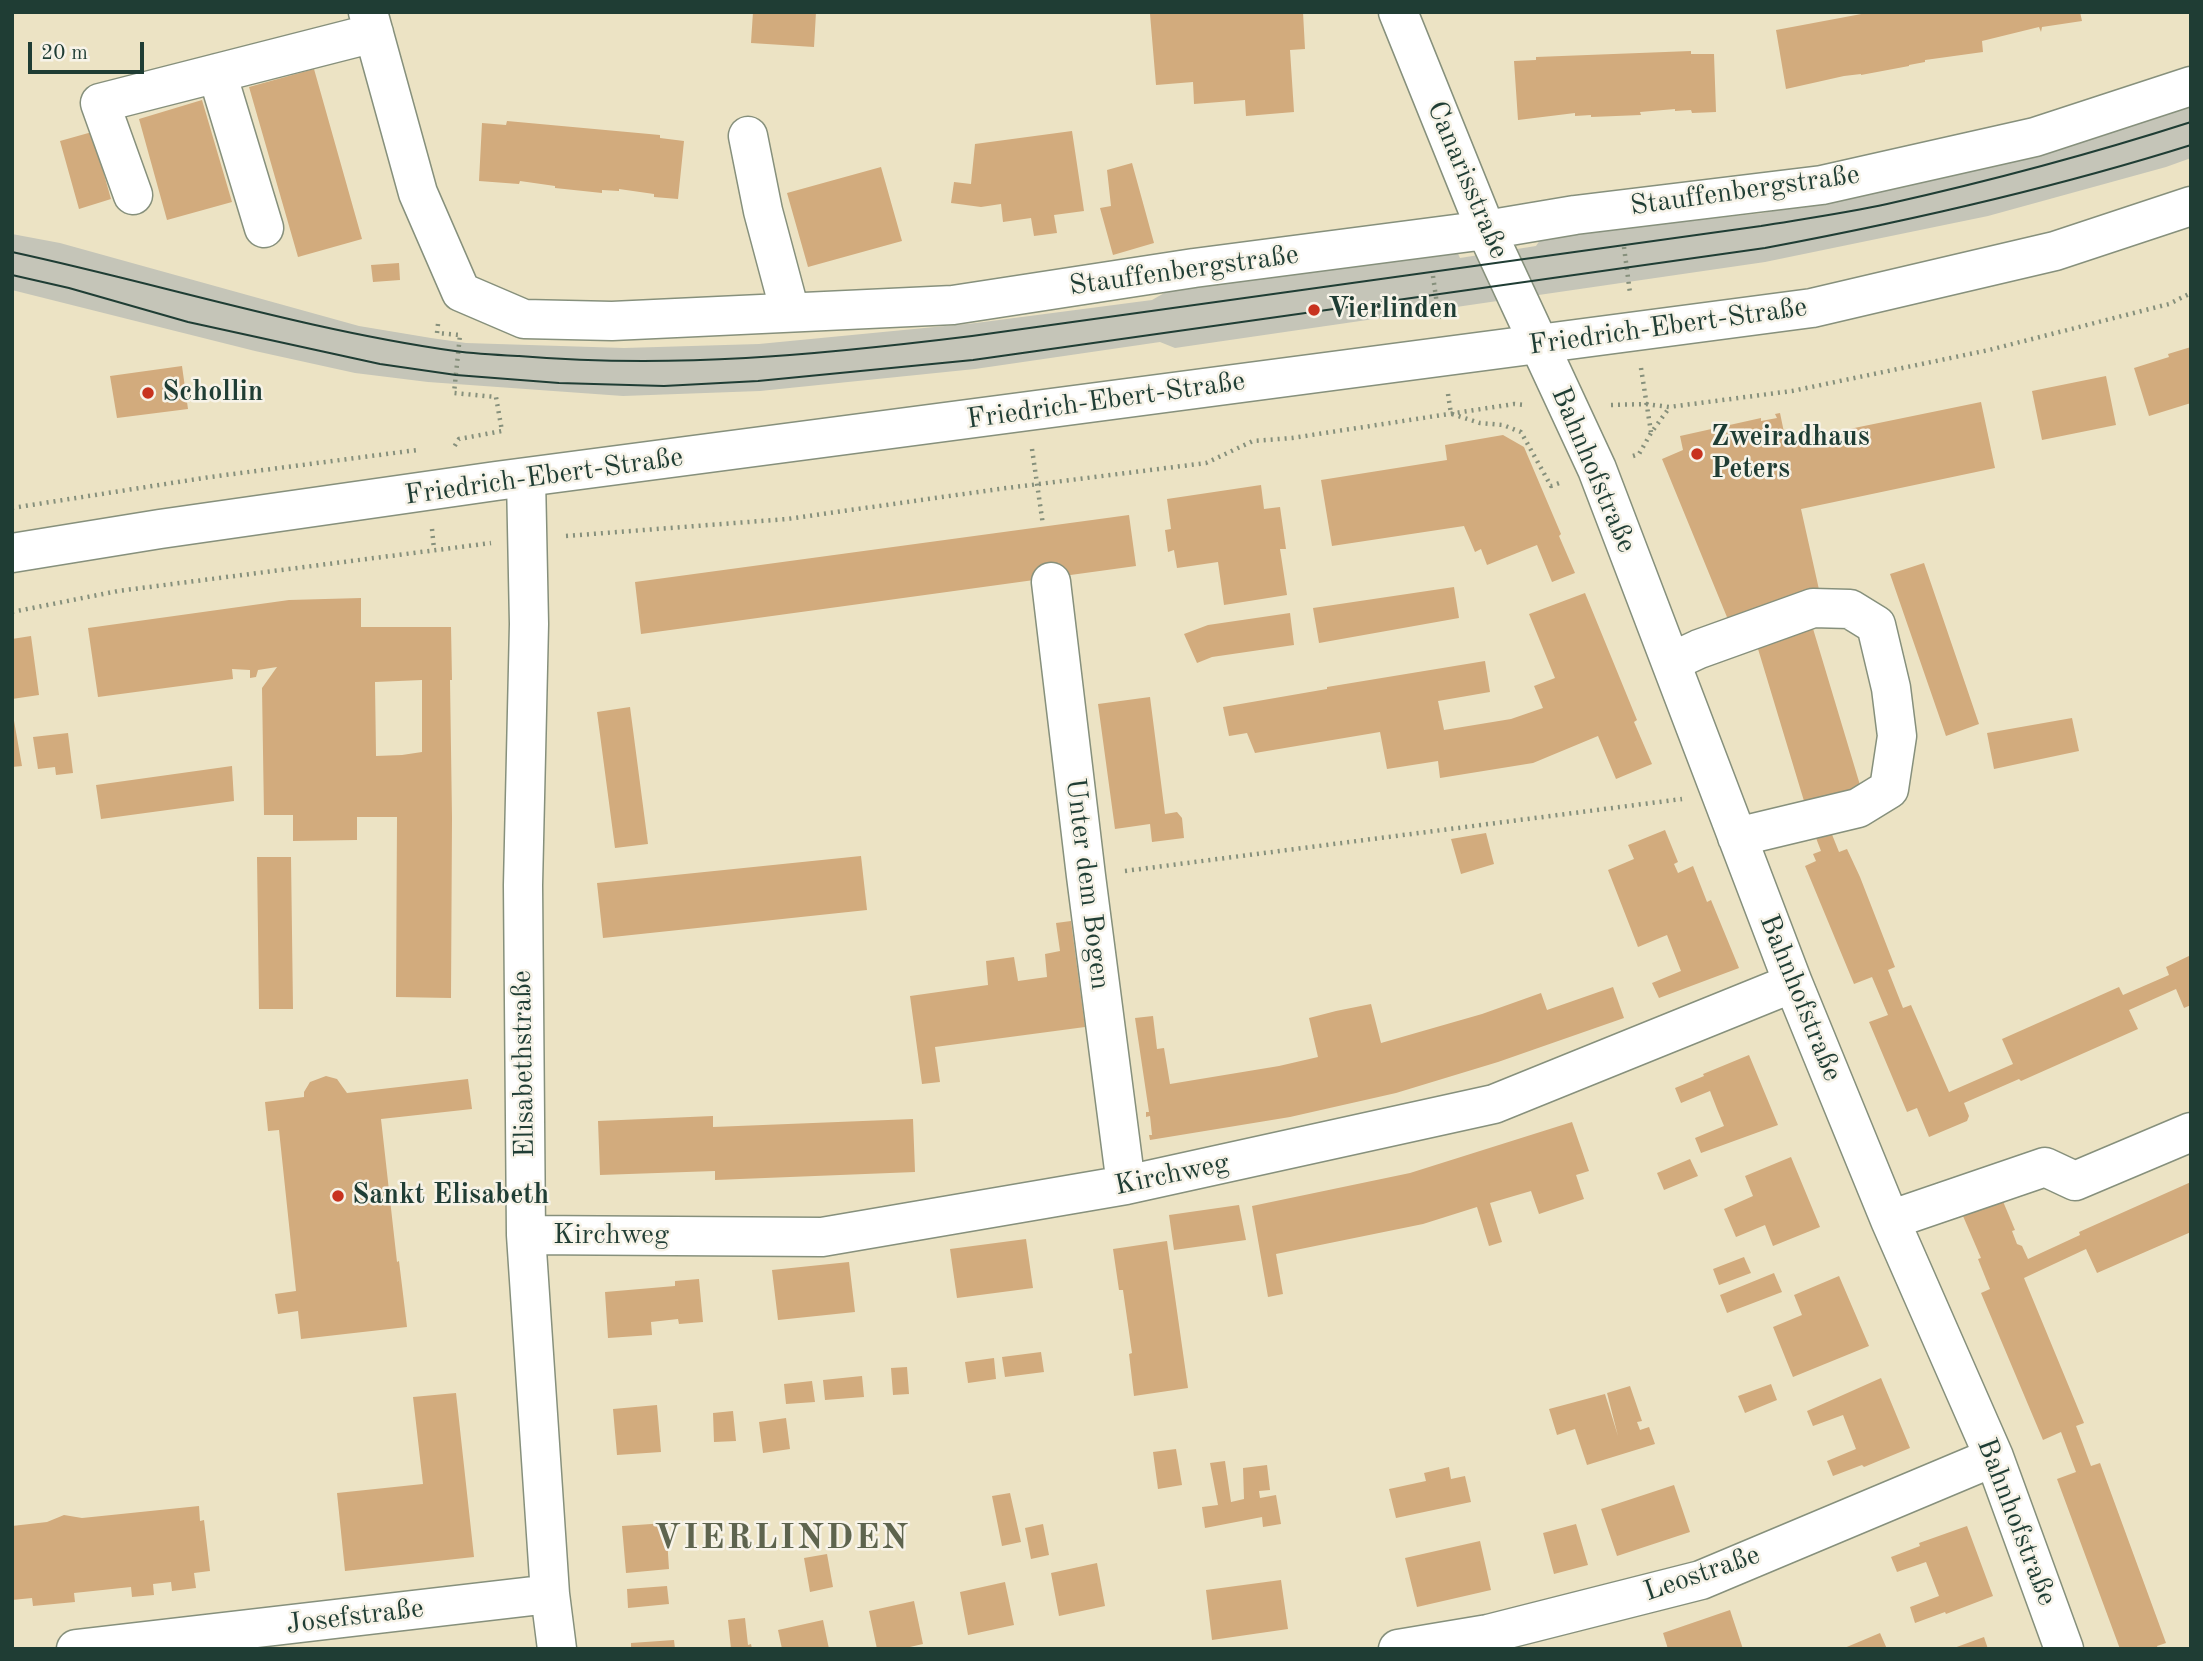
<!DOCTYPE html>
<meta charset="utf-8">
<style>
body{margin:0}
#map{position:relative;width:2203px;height:1661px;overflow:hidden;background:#ece3c4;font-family:"Old Standard TT",serif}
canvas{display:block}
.frame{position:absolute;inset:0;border:14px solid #1f3d34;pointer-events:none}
.scale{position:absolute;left:28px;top:42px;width:116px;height:32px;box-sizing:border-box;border:4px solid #1f3d34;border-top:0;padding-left:9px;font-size:21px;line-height:24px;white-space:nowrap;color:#1f3d34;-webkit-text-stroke:5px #f7f3e8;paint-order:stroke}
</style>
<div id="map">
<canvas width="2203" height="1661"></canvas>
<div class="frame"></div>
<div class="scale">20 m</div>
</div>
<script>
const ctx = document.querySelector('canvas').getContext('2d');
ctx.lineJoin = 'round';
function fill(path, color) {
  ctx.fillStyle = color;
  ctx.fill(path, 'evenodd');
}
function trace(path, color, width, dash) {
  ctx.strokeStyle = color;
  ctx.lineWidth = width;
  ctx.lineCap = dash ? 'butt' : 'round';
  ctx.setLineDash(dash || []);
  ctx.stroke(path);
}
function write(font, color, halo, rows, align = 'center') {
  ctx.font = font + ' "Old Standard TT",serif';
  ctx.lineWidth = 5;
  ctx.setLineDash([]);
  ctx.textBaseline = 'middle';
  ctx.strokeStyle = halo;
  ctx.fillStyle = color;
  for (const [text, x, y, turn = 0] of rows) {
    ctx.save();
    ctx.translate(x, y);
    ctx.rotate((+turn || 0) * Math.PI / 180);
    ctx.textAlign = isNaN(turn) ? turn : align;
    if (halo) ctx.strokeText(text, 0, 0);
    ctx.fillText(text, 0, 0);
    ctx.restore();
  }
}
const industrial = new Path2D(`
 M2191 105V158L2166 167 1988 216 1765 262 1175 348 1160 342 975 369 760 391 623 396 428 382 355 373 255 351 12 290V234L60 243 359 326 431 338 466 343 624 348 759 344 976 323 1152 300 1187 280 1455 247 1460 258 1536 246 1542 237 1763 213 1981 167Z`);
const building = new Path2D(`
 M753 12H816L814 47 751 43Z
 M1157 12H1303L1305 49 1290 50 1294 112 1246 116 1245 100 1194 104 1193 82 1156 85 1150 14Z
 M1872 12H2080L2082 21 2042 27 2041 32 2039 27 1982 41 1983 52 1925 60V62L1909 65V66L1861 75V74L1844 76 1786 89 1776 30Z
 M1691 51V54H1714L1716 112 1692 113 1691 110 1675 111V109L1640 112 1641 115 1591 117V115L1575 116V113L1518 120 1514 61 1536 60V57Z
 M314 69 362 239 298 257 249 87Z
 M202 100 232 202 167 220 139 119Z
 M507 121 660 135V138L684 141 678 199 654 197V194L619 189V191L602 190V193L555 188V186L520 181 519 184 479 181 482 123 506 125Z
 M1072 131 1084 211 1054 215 1057 233 1034 236 1031 218 1003 222 1001 204 981 207 951 203 954 182 971 184 975 144Z
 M92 132 111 199 79 209 60 141Z
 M1132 163 1154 243 1113 255 1100 208 1111 206 1107 170Z
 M881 167 902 241 808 267 787 193Z
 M399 263 400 280 373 282 371 265Z
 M2191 347V403L2149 416 2134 368 2169 357 2168 354Z
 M182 366 188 409 117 418 110 376Z
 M2106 376 2116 425 2042 440 2032 391Z
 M1981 402 1995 468 1801 509 1820 594 1729 622 1662 459 1683 450 1680 436 1761 418V421L1777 418 1775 414 1780 413 1786 442Z
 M1503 435 1524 447 1561 534 1559 536 1575 573 1552 582 1537 545 1487 565 1481 549 1475 552 1464 526 1332 546 1321 480 1447 460 1445 445Z
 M1261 485 1264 509 1280 507 1286 549H1280L1287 595 1224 605 1218 562 1177 568 1174 550 1168 552 1165 530 1171 529 1167 499Z
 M1129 515 1136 566 641 634 635 582Z
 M1924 563 1979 724 1946 736 1890 574Z
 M1454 587 1459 618 1319 643 1313 608Z
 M1585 593 1637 720 1634 722 1652 764 1616 779 1598 736 1533 763 1440 778 1438 761 1387 769 1380 732 1255 753 1247 733 1229 736 1223 707 1327 689V687L1485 661 1490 692 1438 701 1444 730 1511 719 1543 708 1534 686 1555 678 1529 614Z
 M361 598V627H451L452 680H450L452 818 451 998 396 997 397 817H357V840L293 841V815H264L262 688 277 667 258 670 256 677 250 678V670L232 669 233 679 98 697 88 628 289 600ZM422 680V752L402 755 376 756 375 682Z
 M1290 613 1294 645 1212 657 1197 663 1184 634 1208 625Z
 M1811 622 1863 795 1807 811 1755 639Z
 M31 636 39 695 12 699V639Z
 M1150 697 1165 814 1177 812 1182 818 1184 838 1152 842 1150 824 1115 829 1098 704Z
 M630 707 648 844 615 848 597 712Z
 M13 715 22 766 12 767V715Z
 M2072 718 2079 751 1994 769 1987 733Z
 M68 733 73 773 56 775 55 767 38 769 33 737Z
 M232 766 234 801 101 819 96 785Z
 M1665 830 1678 862 1674 864 1678 873 1693 866 1707 902 1711 900 1739 968 1659 998 1652 983 1681 971 1667 935 1638 947 1608 870 1634 859 1628 845Z
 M1831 832 1839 852 1847 849 1860 877 1895 967 1888 970 1903 1008 1911 1005 1949 1092 2013 1064 2002 1039 2119 987 2123 995 2169 975 2166 967 2191 955V1005L2184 1008 2176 989 2129 1010 2138 1029 2021 1081 2019 1079 1964 1103 1969 1116 1967 1121 1929 1137 1917 1108 1907 1112 1869 1022 1888 1015 1872 977 1854 984 1805 866 1816 861 1813 854 1821 851 1816 838Z
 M1486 833 1494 864 1461 874 1451 839Z
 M861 856 867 910 603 938 597 883Z
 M257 857H291L293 1009H259Z
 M1071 921 1085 1027 935 1047 940 1082 922 1084 910 996 988 985 986 961 1014 957 1018 981 1047 977 1045 954 1060 951 1056 923Z
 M1613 987 1624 1018 1498 1062 1396 1093 1290 1117 1150 1140 1149 1135H1152L1150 1116 1146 1117V1112H1149L1135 1018 1153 1016 1157 1049 1164 1048 1170 1084 1279 1066 1318 1057 1309 1018 1336 1011 1371 1004 1381 1043 1482 1014 1541 993 1547 1010Z
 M1749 1055 1778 1125 1701 1153 1695 1138 1724 1126 1717 1109 1710 1091 1681 1103 1675 1088 1704 1076 1703 1074Z
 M326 1076 337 1079 347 1093 468 1079 472 1109 381 1119 397 1262 399 1261 407 1327 301 1339 298 1311 278 1314 275 1294 296 1291 279 1130 268 1131 265 1102 304 1097V1092L310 1082Z
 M713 1116V1127L913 1119 915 1172 715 1180V1171L600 1175 598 1121Z
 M1572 1122 1589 1171 1576 1175 1584 1199 1539 1214 1531 1191 1490 1203 1502 1242 1489 1246 1477 1207 1423 1224 1276 1254 1283 1294 1268 1297 1252 1206 1410 1173Z
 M1791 1157 1820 1227 1773 1246 1765 1225 1736 1237 1724 1209 1753 1196 1745 1176Z
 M1690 1159 1698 1176 1664 1190 1657 1173Z
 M2191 1182V1232L2097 1273 2086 1249 2024 1278 2084 1423 2076 1426 2091 1466 2100 1463 2166 1643 2157 1646 2158 1649H2120L2057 1479 2076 1472 2061 1432 2043 1440 1981 1293 1990 1289 1978 1259 1981 1258 1963 1216 2002 1199 2015 1230 2012 1231 2017 1244 2022 1246 2028 1259 2080 1235 2079 1232Z
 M1239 1205 1246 1240 1174 1250 1169 1215Z
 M1026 1239 1033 1288 957 1298 950 1249Z
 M1167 1241 1188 1388 1134 1396 1129 1354 1132 1353 1123 1290H1119L1113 1249Z
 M1744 1257 1751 1273 1719 1285 1713 1269Z
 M849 1262 855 1312 778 1320 772 1270Z
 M1774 1273 1782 1292 1727 1313 1720 1295Z
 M1839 1276 1869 1346 1793 1377 1773 1327 1802 1315 1794 1295Z
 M699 1279 703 1322 679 1324 678 1319 651 1322 652 1335 608 1338 605 1292 675 1286V1281Z
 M1041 1352 1044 1372 1005 1377 1002 1357Z
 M994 1358 996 1379 968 1383 965 1362Z
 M907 1367 909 1394 893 1395 891 1368Z
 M862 1376 864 1397 825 1400 823 1380Z
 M1881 1378 1910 1448 1864 1467 1862 1465 1833 1476 1827 1461 1856 1449 1843 1415 1813 1426 1807 1411Z
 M812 1381 815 1402 786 1404 784 1384Z
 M1771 1384 1777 1400 1745 1413 1738 1396Z
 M1630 1386 1642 1421 1637 1422 1640 1430 1649 1427 1655 1444 1587 1465 1575 1429 1557 1435 1549 1409 1605 1394 1618 1436 1607 1393Z
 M456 1393 474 1557 345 1571 337 1493 423 1484 413 1397Z
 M657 1405 661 1452 617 1455 613 1409Z
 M733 1411 736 1441 714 1442 713 1413Z
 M786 1418 790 1449 763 1453 759 1422Z
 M1176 1449 1182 1485 1158 1489 1153 1452Z
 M1225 1461 1231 1502 1244 1499 1243 1468 1267 1465 1270 1490 1259 1491 1260 1498 1276 1495 1281 1524 1263 1527 1262 1517 1205 1528 1202 1507 1218 1505 1210 1463Z
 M1449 1467 1451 1479 1465 1476 1471 1502 1396 1518 1389 1489 1426 1481 1424 1473Z
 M1674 1485 1690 1532 1617 1556 1601 1509Z
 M1010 1493 1021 1542 1002 1546 992 1496Z
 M199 1506 200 1521 204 1520 210 1571 194 1573 196 1588 172 1591 171 1582 153 1584 154 1595 132 1597 131 1587 74 1593 75 1602 33 1606 32 1598 12 1600V1526L47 1522 64 1515 82 1518Z
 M666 1523 669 1569 626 1573 622 1526Z
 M1043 1524 1049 1555 1031 1559 1025 1528Z
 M1576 1524 1588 1565 1554 1574 1543 1533Z
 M1967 1526 1993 1596 1946 1614 1945 1612 1915 1623 1910 1607 1939 1596 1926 1562 1897 1572 1891 1557 1920 1546 1919 1543Z
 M1480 1541 1491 1590 1417 1607 1405 1558Z
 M827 1554 833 1587 810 1592 804 1558Z
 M1097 1563 1105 1606 1059 1616 1051 1573Z
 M1281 1580 1288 1629 1212 1640 1206 1590Z
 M1005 1582 1014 1625 968 1635 960 1592Z
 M667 1586 669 1604 628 1608 627 1589Z
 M914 1601 923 1644 901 1649H877L869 1611Z
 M1730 1610 1743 1649H1668L1663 1633Z
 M745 1618 748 1645 751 1644 752 1649H731L728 1620Z
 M823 1620 829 1649H782L778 1630Z
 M1880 1633 1887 1649H1842Z
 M1984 1637 1988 1649H1955L1954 1648Z
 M674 1640 675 1649H631V1643Z`);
const path = new Path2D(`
 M1624 247 1630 293
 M1433 276 1439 319
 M1394 314 1437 308
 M438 324 437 333 460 335 454 393 496 397 502 431 459 439 454 447
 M1641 368 1651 432
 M1448 394 1451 414
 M1611 405 1646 404 1669 407 1792 391 1989 350 2169 304 2191 293
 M1452 414 1480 423 1503 425 1521 432 1551 486 1562 482
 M1032 449 1043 525
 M1633 456 1639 454 1651 433 1669 408
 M12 508 210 477 417 450
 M432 529 434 549
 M566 536 787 519 999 489 1206 463 1253 441 1292 438 1514 404 1525 405
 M12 612 118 591 491 543
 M1125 871 1682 799`);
const minor = new Path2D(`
 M368 12 418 193 461 292 524 319 612 321 953 305 1194 268 1486 230 1575 215 1822 185 2035 137 2191 86
 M1398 12 1486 230 1597 469 1793 983 1890 1220 1994 1457 2064 1649
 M217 73 264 228
 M748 136 763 211 790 312
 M133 195 100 103 374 33
 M526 478 529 624 523 885 526 1235 550 1594 557 1649
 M1051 582 1086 876 1126 1185
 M1671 662 1699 649 1813 608 1850 609 1876 625 1891 688 1897 736 1889 789 1858 808 1737 837
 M1890 1220 2045 1167 2075 1181 2191 1132
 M526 1235 822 1237 1126 1185 1494 1104 1793 983
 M76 1649 550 1594
 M1398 1649 1488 1634 1701 1580 1994 1457`);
const major = new Path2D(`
 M12 553 160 529 496 481 1812 308 2055 251 2191 206`);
const tram = new Path2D(`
 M12 252C160 284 306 330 455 351 476 354 498 355 519 356 674 369 818 355 972 336L1761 226C1803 219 1846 213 1887 204 1990 181 2091 154 2191 122
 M12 275 69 288 188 322 380 364 456 375 559 383 664 386 758 381 973 360 1765 248C1909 221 2051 189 2191 145`);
const markers = [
 [1314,310,7,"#c8321e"],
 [148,393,7,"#c8321e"],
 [1697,454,7,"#c8321e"],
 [338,1196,7,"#c8321e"]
];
const streetNames = [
 ["Canarisstraße",1467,180,67],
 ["Stauffenbergstraße",1745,191,-8],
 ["Stauffenbergstraße",1184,271,-8],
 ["Friedrich-Ebert-Straße",1668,327,-8],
 ["Friedrich-Ebert-Straße",1106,401,-8],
 ["Bahnhofstraße",1593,470,67],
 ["Friedrich-Ebert-Straße",544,477,-8],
 ["Unter dem Bogen",1087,884,83],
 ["Bahnhofstraße",1800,998,68],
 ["Elisabethstraße",524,1064,-91],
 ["Kirchweg",1172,1175,-12],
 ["Kirchweg",611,1236],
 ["Bahnhofstraße",2016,1522,69],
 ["Leostraße",1702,1574,-19],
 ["Josefstraße",355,1617,-7]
];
const poiNames = [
 ["Vierlinden",1328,310],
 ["Schollin",162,393],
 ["Zweiradhaus",1711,438],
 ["Peters",1711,470],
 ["Sankt Elisabeth",352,1196]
];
const districtNames = [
 ["VIERLINDEN",782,1539]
];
fill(industrial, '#c5c5b8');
fill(building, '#d2ab7d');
trace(minor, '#86907c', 41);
trace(major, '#86907c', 41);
trace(path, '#86907c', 4.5, [2, 5]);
trace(minor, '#fff', 38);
trace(major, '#fff', 38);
trace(tram, '#1f3d34', 2);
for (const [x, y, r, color] of markers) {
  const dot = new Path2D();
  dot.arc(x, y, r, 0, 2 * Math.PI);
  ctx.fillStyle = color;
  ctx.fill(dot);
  trace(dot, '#f7f3e8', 2.5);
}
write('28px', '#1f3d34', '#f7f3e8', streetNames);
write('bold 28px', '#1f3d34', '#f7f3e8', poiNames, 'left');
ctx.letterSpacing = '2px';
write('bold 35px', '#5e644e', '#f7f3e8', districtNames);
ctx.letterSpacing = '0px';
</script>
